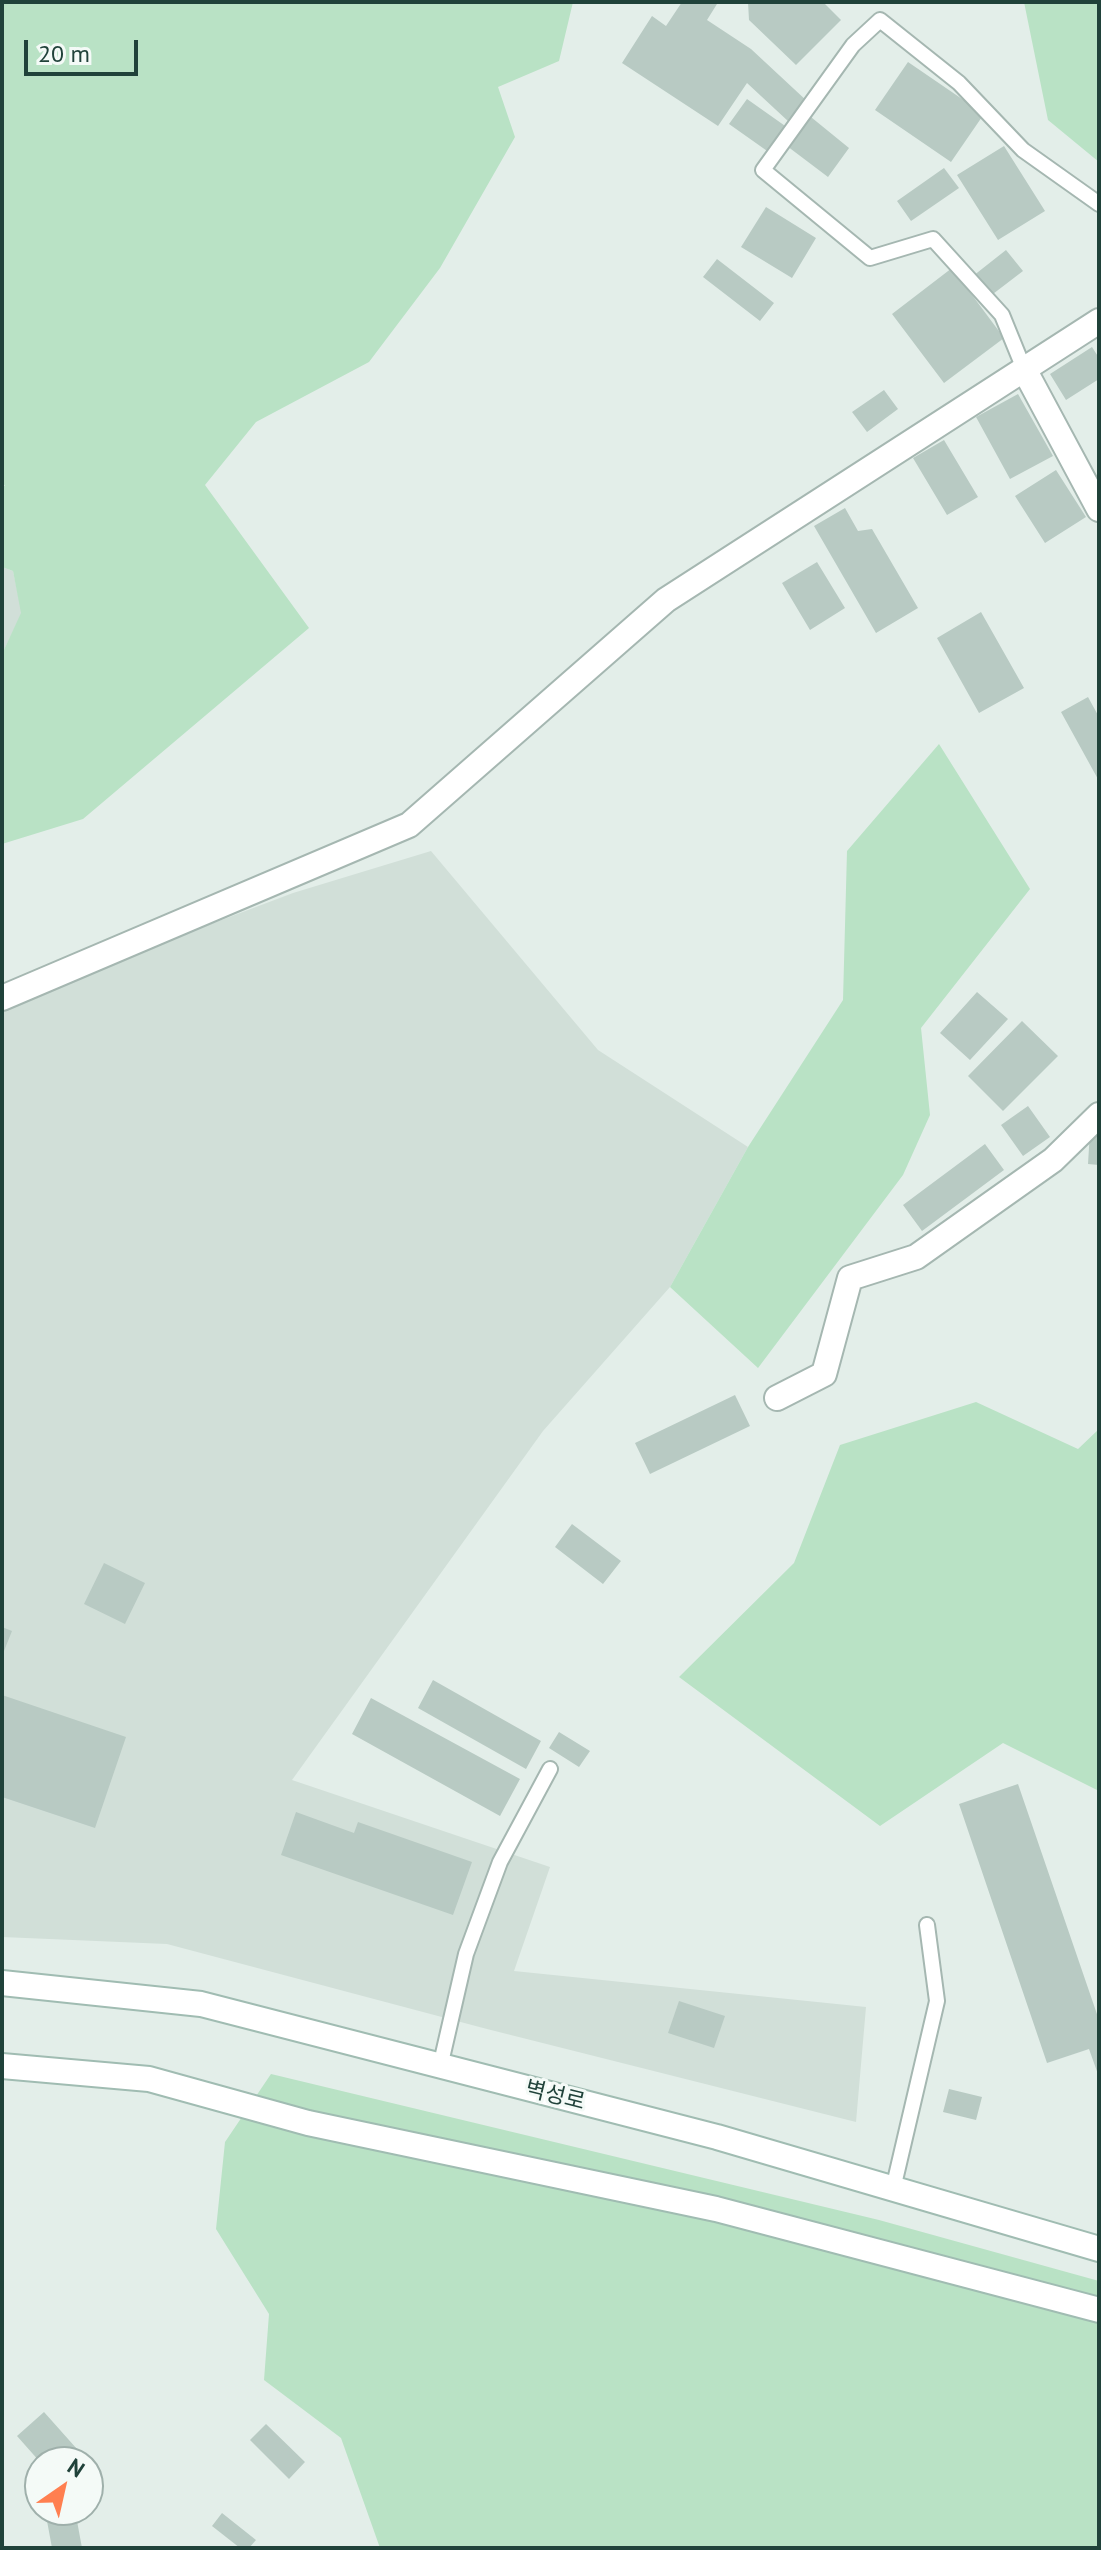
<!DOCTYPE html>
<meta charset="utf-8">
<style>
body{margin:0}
#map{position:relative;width:1101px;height:2550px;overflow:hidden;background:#e3eee9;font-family:"PT Sans",sans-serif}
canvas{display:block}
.frame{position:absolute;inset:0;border:4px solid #20423a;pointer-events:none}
.north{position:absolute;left:24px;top:2446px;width:80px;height:80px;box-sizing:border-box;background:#f4faf7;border:2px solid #9fb0ab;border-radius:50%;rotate:34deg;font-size:22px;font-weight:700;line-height:32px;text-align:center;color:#20423a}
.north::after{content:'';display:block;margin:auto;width:28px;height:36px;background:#ff7f50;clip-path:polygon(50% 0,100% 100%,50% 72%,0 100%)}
.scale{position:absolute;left:24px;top:40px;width:114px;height:36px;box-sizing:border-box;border:4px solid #20423a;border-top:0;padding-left:10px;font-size:24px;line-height:28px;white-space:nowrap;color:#20423a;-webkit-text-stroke:6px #f4faf7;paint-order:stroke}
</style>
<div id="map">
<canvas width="1101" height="2550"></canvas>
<div class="frame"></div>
<div class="north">N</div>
<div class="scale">20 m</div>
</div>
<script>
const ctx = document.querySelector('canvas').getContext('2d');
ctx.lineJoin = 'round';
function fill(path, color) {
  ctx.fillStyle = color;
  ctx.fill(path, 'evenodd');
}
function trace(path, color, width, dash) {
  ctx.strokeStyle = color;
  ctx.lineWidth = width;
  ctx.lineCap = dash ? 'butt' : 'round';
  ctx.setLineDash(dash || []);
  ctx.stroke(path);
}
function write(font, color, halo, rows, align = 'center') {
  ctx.font = font + ' "PT Sans","Noto Sans KR",sans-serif';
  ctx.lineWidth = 6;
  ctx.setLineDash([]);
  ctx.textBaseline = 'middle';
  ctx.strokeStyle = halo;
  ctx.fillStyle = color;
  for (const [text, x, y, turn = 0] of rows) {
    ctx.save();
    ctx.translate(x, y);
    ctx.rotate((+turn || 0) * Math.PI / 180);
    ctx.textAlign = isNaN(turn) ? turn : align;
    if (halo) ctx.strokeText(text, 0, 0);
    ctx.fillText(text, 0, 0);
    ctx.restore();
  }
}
const built = new Path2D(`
 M2 567 13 571 22 613 2 654Z
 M431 851 598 1050 748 1147 670 1287 543 1431 292 1780 550 1867 514 1971 866 2007 856 2122 487 2029 167 1944 2 1937V1003L293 893Z`);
const green = new Path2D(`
 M2 2H573L559 61 498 87 515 137 440 268 369 362 256 422 205 485 309 628 83 819 2 844V654L21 613 13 571 2 567V486H5L2 482Z
 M1024 2H1099V162L1048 120Z
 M939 744 1030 889 921 1028 930 1115 903 1175 758 1368 670 1287 748 1147 843 1000 847 851Z
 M976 1402 1078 1449 1099 1429V1791L1003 1743 880 1826 679 1677 794 1563 840 1445Z
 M271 2074 879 2220 1099 2281V2548H380L341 2438 264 2380 269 2314 216 2229 225 2142Z`);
const building = new Path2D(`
 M682 2 717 4 707 20 751 49 808 102 789 122 747 83 718 126 622 63 652 16 666 26Z
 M748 2H823L841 20 796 65 749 20Z
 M908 62 984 114 951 162 875 110Z
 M747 99 788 128 770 153 729 124Z
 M806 113 849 148 828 177 783 143Z
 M1004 146 1045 211 998 240 957 175Z
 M944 168 959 188 911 221 897 201Z
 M766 207 816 238 792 278 741 247Z
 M1006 250 1023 271 989 297 973 276Z
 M717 259 774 303 760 321 703 277Z
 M952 268 1004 338 944 383 892 314Z
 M1092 347 1099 358V379L1066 400 1050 374Z
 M884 390 898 409 867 432 852 412Z
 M1018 394 1053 456 1010 479 976 417Z
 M944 440 978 497 947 515 913 458Z
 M1056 470 1086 517 1045 543 1015 496Z
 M845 508 858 531 872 529 918 608 876 633 814 526Z
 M817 562 845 608 810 630 782 583Z
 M981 612 1024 688 979 713 937 638Z
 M1088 697 1099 717V781L1061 712Z
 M977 992 1008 1019 970 1060 940 1033Z
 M1022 1021 1058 1056 1003 1111 968 1076Z
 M1028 1106 1050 1137 1023 1156 1001 1125Z
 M1090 1131 1099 1132V1165L1088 1164Z
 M985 1144 1004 1170 922 1231 903 1205Z
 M735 1395 750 1426 650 1474 635 1443Z
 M572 1524 621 1561 603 1584 555 1547Z
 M104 1563 145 1583 125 1624 84 1604Z
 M2 1627 12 1631 2 1656Z
 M433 1680 541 1741 526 1769 418 1708Z
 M2 1695 126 1737 95 1828 2 1797Z
 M371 1698 520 1779 500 1816 352 1734Z
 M559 1732 590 1751 579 1767 549 1748Z
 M1018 1784 1099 2020V2077L1089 2049 1047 2063 959 1804Z
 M296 1812 354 1833 358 1822 472 1862 453 1915 281 1855Z
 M679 2001 725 2016 714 2048 668 2033Z
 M949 2089 982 2097 976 2120 943 2112Z
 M44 2412 85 2458 80 2462H40L17 2436Z
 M266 2424 305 2462 289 2479 250 2440Z
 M45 2510H75L82 2548H52Z
 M222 2513 256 2540 249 2548H240L212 2526Z`);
const service = new Path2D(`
 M1024 369 1002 315 933 239 870 258 763 170 853 45 880 20 959 83 1023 150 1099 204
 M440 2067 466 1954 500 1862 550 1769
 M893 2189 937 2001 927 1925`);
const minor = new Path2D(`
 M1024 369 1099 509
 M2 998 409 825 666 600 1099 321
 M777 1398 824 1374 850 1278 916 1257 1053 1160 1099 1115`);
const secondary = new Path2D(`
 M2 1983 201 2004 717 2137 1099 2249
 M2 2066 149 2079 308 2123 716 2209 1099 2310`);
const streetNames = [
 ["벽성로",555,2096,14]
];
fill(built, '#d1dfd8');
fill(green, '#b9e2c5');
fill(building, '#b8cac3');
trace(service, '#a5b7b1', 18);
trace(minor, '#a5b7b1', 28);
trace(secondary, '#a0bcb2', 28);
trace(service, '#fff', 14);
trace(minor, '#fff', 24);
trace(secondary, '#fff', 24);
write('22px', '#20423a', '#f4faf7', streetNames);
</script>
